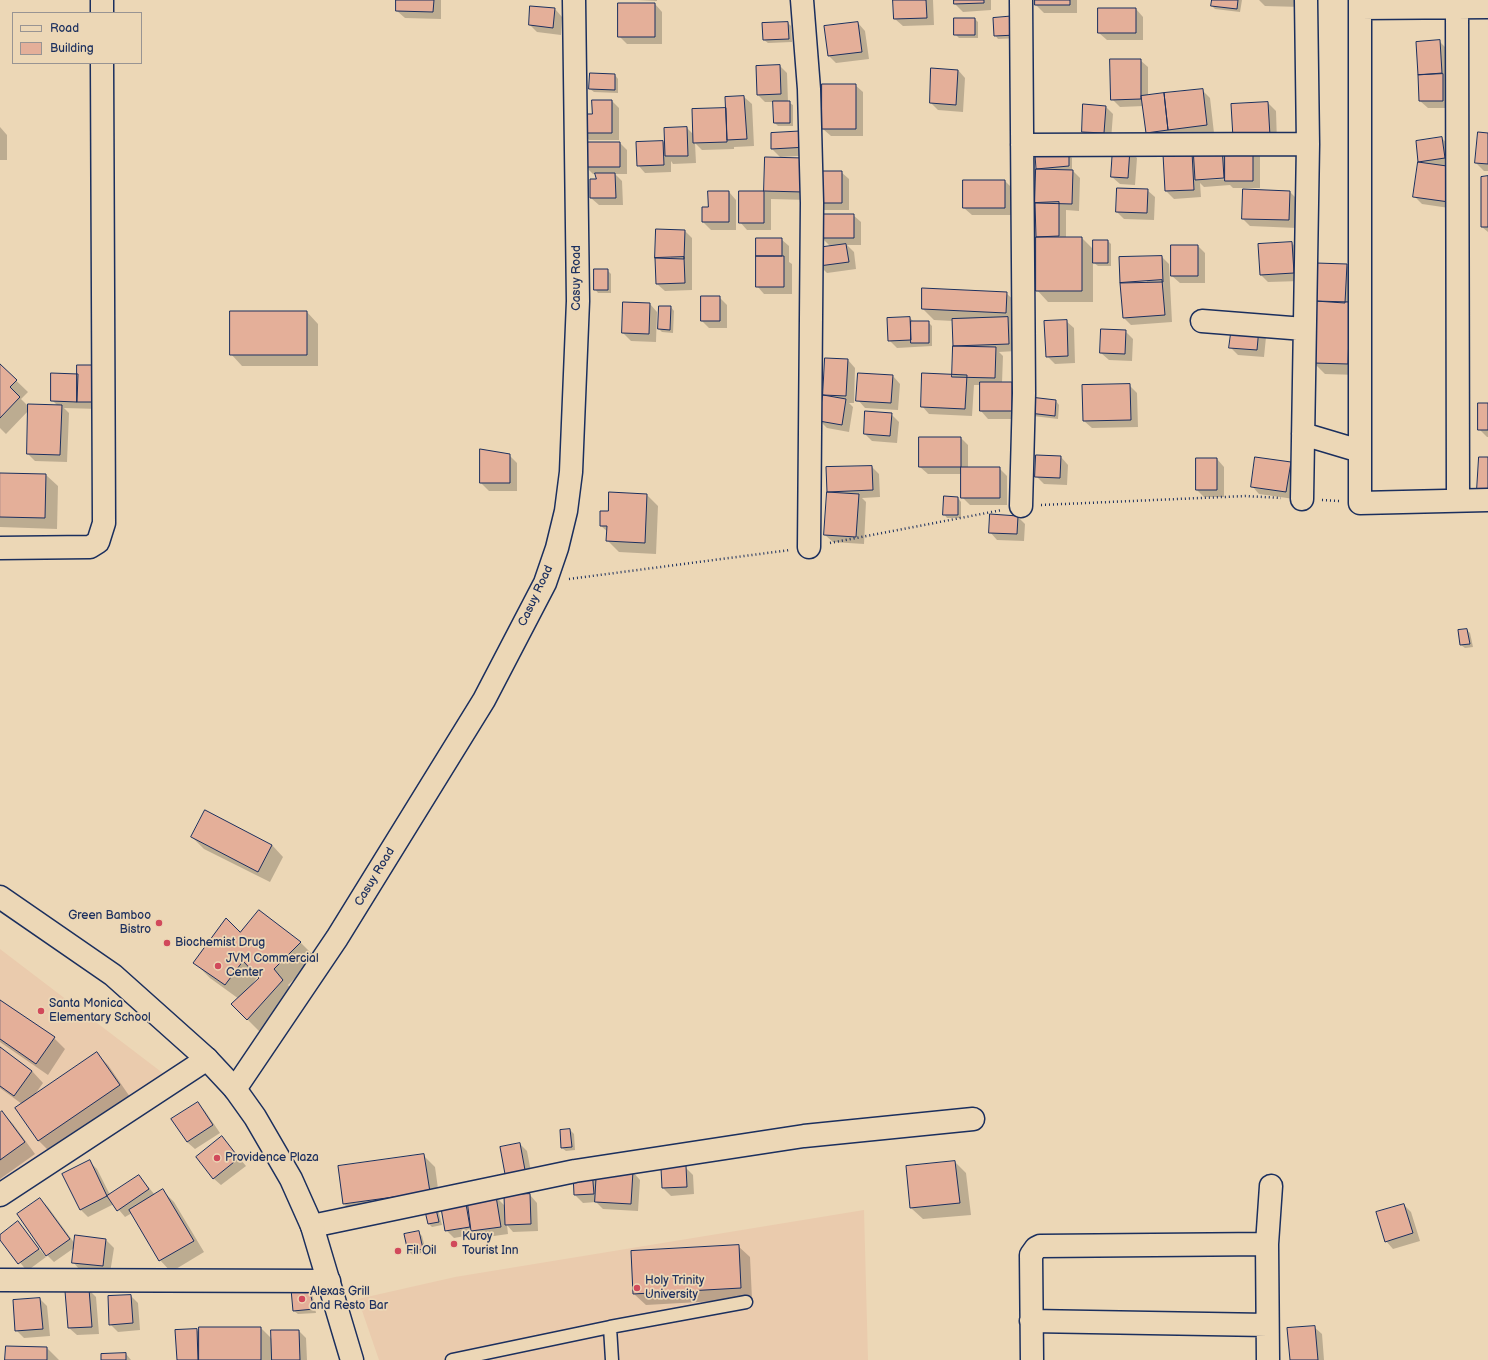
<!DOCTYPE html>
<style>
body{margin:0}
#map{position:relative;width:1488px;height:1360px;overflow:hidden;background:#ecd7b6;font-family:"Balsamiq Sans",sans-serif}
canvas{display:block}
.legend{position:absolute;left:12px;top:12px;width:130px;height:52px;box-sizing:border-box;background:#ecd7b6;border:1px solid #989493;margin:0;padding:5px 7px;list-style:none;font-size:12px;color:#1b2f5e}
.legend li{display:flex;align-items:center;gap:8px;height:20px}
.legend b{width:20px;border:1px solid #989493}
</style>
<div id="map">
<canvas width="1488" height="1360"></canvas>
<ul class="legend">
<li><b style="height:5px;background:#ecd7b6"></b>Road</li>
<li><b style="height:11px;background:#e4af99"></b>Building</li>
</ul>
</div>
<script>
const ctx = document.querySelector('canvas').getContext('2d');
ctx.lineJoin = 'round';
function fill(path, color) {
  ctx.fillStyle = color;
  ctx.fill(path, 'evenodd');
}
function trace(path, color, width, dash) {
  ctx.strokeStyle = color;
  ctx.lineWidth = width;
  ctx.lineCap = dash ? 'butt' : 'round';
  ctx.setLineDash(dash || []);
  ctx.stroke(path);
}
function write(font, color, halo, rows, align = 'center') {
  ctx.font = font + ' "Balsamiq Sans",sans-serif';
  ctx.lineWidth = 3.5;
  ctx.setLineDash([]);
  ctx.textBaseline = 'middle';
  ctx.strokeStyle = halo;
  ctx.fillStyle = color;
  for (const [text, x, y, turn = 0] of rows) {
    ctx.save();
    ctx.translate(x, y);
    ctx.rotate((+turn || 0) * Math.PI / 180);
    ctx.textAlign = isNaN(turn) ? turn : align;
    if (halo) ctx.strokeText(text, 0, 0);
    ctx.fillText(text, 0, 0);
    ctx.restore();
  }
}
const built = new Path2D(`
 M0 949 164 1074 0 1180Z
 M864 1210 868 1360H379L358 1299 455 1277Z`);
const shadow = new Path2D(`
 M397 0H441V19L405 18 397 11Z
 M637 0H657V1Z
 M894 0H933L934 25 903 26 895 19Z
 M955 0H991V10L963 12 955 4Z
 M1036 0H1077V13H1044L1036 5Z
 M1213 0H1242L1240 12 1215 9 1212 6Z
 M1259 0H1302L1301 7 1265 6Z
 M655 4 662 12V44H627L619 36Z
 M555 9 562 17 561 35 537 32 530 25Z
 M1136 9 1143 17V40H1107L1099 33Z
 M975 19 978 22V38H959L955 34Z
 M994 19 1020 38 998 39 995 35Z
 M788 23 791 26 792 42 768 43 764 40Z
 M858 23 865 31 869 59 836 63 829 56Z
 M1439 41 1447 49 1450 108H1428L1420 101 1417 43Z
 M1140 60 1148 67V96L1202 90 1210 98 1214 133 1154 140 1147 132 1144 106 1120 107 1112 99Z
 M780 66 787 73 788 102 793 105V126H778L775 123 774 102H765L758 95Z
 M958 70 965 78 963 112 938 110 931 103Z
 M615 75 618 79V93L594 92 590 89Z
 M855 85 863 92V136H831L823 129Z
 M744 97 752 104 754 146 734 147V149L702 150 695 143 696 163 673 164 671 161V172L645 173 638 165 663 142 666 144 687 128 694 135Z
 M612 101 619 108V140H589L582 133 593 115Z
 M1268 103 1276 111 1277 143 1241 145Z
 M1105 106 1113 114 1111 140 1090 139 1083 132Z
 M0 127 7 135V160H0Z
 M772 134 815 155 780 157 772 149Z
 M1488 134V171H1484L1476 163Z
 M1442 138 1449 146 1456 209 1422 204 1414 196 1419 162Z
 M620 143 627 150V174H615L622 181 623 205H599L591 198 597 179 596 174H593L586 167Z
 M1253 148 1260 156V188H1233L1230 185 1204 187 1200 183 1201 197 1174 199 1166 191 1164 155ZM1229 177V179L1202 180V178Z
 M1129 150 1137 158 1135 185 1120 184 1112 177Z
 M1068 154 1072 158V170L1080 178 1079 211 1066 210V238H1082L1094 250 1108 241 1111 244V266H1098L1093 262V302H1048L1037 290V169Z
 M766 158 810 200 771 199V230H747L740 222V192H765Z
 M841 172 849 179V210H824L817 203Z
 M1488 177V232L1482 227Z
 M1005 181 1012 188V215H972L964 208Z
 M1147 190 1155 197 1154 220 1124 219 1117 212Z
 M729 192 736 200V230H711L703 222V208H709Z
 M1290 192 1297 199V228L1250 226 1243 219Z
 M853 215 861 222V245H847L854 252 856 269 827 273 820 266 831 247 822 238Z
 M685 231 692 238V290L665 291 657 284Z
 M781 239 789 246V262L792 264V294H764L757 286Z
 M1292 243 1299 251 1301 281 1268 282 1261 275Z
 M1198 246 1205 253V283H1180L1172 276Z
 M1162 257 1169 264 1172 322 1131 325 1124 318Z
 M1346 265 1354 273 1359 375 1325 374 1314 363Z
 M607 270 611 274V293H598L595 289Z
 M1006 293 1018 304 1016 351 999 352 1003 356 1002 383H1012L1019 390V419H988L981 411V385H974L972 416 929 414 922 406 953 375V321L934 320 923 309Z
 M719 297 727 305V328H709L702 321Z
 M624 303 650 304 657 312 656 342 631 341 623 333Z
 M671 307 674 311 673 333 662 332 659 329Z
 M307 312 318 324V366H242L231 354Z
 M910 318 914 322H928L932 326V346L897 348 889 340Z
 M1066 321 1074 328 1075 363 1055 364 1047 356Z
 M1233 327 1266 337 1264 357 1238 355 1230 347Z
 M1125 331 1133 339 1132 361 1109 360 1101 353Z
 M848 360 855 368 854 403H849L853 407 849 432 827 428 820 421 824 395Z
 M0 365 28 392 21 399 29 407 57 405 52 400 78 375 92 366 99 373V409L64 408 69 413 67 462 35 461 28 454 29 410 6 434 0 428Z
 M893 376 900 384 898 410 865 408 858 400Z
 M1129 385 1137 393 1138 427 1092 428 1084 421Z
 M1056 401 1059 405 1058 419 1033 416 1030 413Z
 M1488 404V437H1487L1479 429Z
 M891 414 899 422 897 443 872 441 865 434Z
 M961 438 968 445V468H999L1007 476V505H970L962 497V474H928L920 467Z
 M481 450 509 455 517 463V491H489L481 483Z
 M1061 457 1068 465 1067 485 1044 484 1036 476Z
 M1217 459 1224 467V497H1204L1197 490Z
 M1290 463 1298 471 1294 499 1259 494 1252 486Z
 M872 467 879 474 880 497 862 498 866 502 864 544 833 542 825 535 828 492Z
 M0 474 46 475 58 486 57 529 0 527Z
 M647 495 658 506 656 554 619 552 608 541V532L601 526 609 512Z
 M958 498 961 502V518H947L944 514Z
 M1018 517 1025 524 1024 541 997 540 990 532Z
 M1467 630 1470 633 1473 647 1465 648 1461 645 1459 631Z
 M192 837 272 845 283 857 270 882 204 849Z
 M240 933 300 942 316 958 288 985 297 996 263 1035 232 1004 239 999 210 978 194 962ZM258 976 261 978 251 986Z
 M0 1001 54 1038 65 1049 48 1075 0 1042Z
 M0 1048 32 1071 43 1083 33 1097 97 1054 108 1065 130 1097 50 1152 38 1140 22 1104 0 1088Z
 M198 1103 205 1111 220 1133 195 1149 187 1142Z
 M2 1112 13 1124 35 1154 0 1179V1114Z
 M570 1130 574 1134 575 1150 566 1151 562 1148Z
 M222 1138 246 1166 221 1185 213 1178Z
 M520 1144 527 1151 532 1177 513 1181 506 1173ZM530 1168V1170L510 1174V1172Z
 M424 1156 435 1167 440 1203 355 1215 344 1204Z
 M90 1162 97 1169 110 1195 139 1176 155 1195 163 1191 174 1202 204 1252 171 1272 160 1260 132 1213 125 1217 114 1204 88 1217 80 1209Z
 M955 1162 966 1173 971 1215 923 1219 911 1208Z
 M685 1167 693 1175 694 1194 671 1196 663 1188 662 1169Z
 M633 1172 640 1180 638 1211 603 1209 596 1202 583 1203 575 1195 574 1173Z
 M530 1195 537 1203 538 1231 513 1232 507 1225 508 1234 480 1238 476 1234 454 1238 446 1230 465 1205 470 1210 496 1197 505 1206Z
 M40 1199 48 1207 75 1244 76 1237 106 1240 114 1248 110 1273 80 1270 73 1262 74 1248 54 1262 47 1255Z
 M1404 1205 1411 1212 1420 1241 1393 1249 1386 1241Z
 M425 1208 438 1209 442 1225 432 1227 429 1224Z
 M18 1223 46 1257 27 1271 0 1238V1236Z
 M418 1232 422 1236 426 1252 413 1255 409 1252Z
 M738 1246 750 1257 752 1299 646 1305 634 1294Z
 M309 1289 312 1292 316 1313 298 1314 294 1311Z
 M89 1290 96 1297 99 1334 77 1335 69 1328Z
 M131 1296 138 1303 140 1330 118 1332 110 1324Z
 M40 1299 47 1306 50 1336 24 1338 16 1330Z
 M1314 1327 1322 1334 1324 1360H1291Z
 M200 1328H261L272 1339 299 1331 306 1338 307 1360H178L196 1330 200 1333Z
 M7 1347 47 1348 59 1360H6Z
 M126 1354 131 1360H102Z`);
const building = new Path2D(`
 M396 0H434L433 12 396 11Z
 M893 0H926L927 18 894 19Z
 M954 0H984V3L954 4Z
 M1035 0H1070V5H1035Z
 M1212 0H1238L1237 9 1211 6Z
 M618 3H655V37H618Z
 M530 6 555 8 553 28 529 25Z
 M1098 8H1136V33H1098Z
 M1016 16 1017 35 994 36 993 18Z
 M954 18H975V35H954Z
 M788 22 789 39 763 40 762 23Z
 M858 22 862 52 828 56 824 26Z
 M1440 40 1442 73 1418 75 1416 42Z
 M1110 59H1141V99L1111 100Z
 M780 65 781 94 757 95 756 66Z
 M931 68 958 70 956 105 930 103Z
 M590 73 615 74V90L589 89Z
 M1443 74V101H1419L1418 75Z
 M822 84H856V129H822Z
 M1203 89 1207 125 1168 130 1164 93Z
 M1164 93 1168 130 1146 133 1141 96Z
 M744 96 747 139 727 140 725 97Z
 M592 100H612V133H581V114H592Z
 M773 101H790V123H774Z
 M1268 102 1270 136 1233 138 1231 104Z
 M1083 104 1106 106 1104 133 1082 132Z
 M726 108 727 142 693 143 692 109Z
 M687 127 688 156H665L664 128Z
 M807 131 808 147 771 149V133Z
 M1478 132 1488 133V164L1475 163Z
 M1442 137 1445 158 1418 162 1416 141Z
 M663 141 664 165 637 166 636 142Z
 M585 142H620V167H585Z
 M1222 146 1224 178 1195 180 1193 147Z
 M1225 147H1253V181H1225Z
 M1113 148 1130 149 1128 178 1111 177Z
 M1192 152 1194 190 1165 191 1163 154Z
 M1069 153V166L1036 169 1035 155Z
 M765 157 804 158 803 192 764 191Z
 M1418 162 1454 167 1449 202 1413 197Z
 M1036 169 1073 170 1072 204 1035 203Z
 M816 171H842V203H816Z
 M595 173H615L616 198H590V179H596Z
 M1488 176V227H1481V177Z
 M963 180H1005V208H963Z
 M1117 188 1148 189 1147 213 1116 212Z
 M1243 189 1290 191 1289 220 1242 219Z
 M708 191H729V222H702V207H708Z
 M739 191H764V223H739Z
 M1059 202V236L1036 237 1035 203Z
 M821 214H854V238H821Z
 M656 229 685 230 684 259 655 258Z
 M1036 237H1082V291H1036Z
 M756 238H782V256H756Z
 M1093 240H1108V263H1093Z
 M1292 242 1294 273 1260 275 1258 244Z
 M846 244 849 262 819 266 816 248Z
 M1171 245H1198V276H1171Z
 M756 256H784V287H756Z
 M1162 256 1163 282 1120 283 1119 257Z
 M684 257 685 283 656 284 655 258Z
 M1316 263 1347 264 1345 303 1315 301Z
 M594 269H608V290H594Z
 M1162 280 1165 315 1123 318 1120 283Z
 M922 288 1007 292 1006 313 922 309Z
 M701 296H720V321H701Z
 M1315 301 1350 302 1348 364 1313 363Z
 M623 302 650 303 649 334 622 333Z
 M659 306H671L670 330 658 329Z
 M230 311H307V355H230Z
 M910 317 911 340 888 341 887 318Z
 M1008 317 1009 344 953 346 952 319Z
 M1067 320 1068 356 1046 357 1044 321Z
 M911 321H929V343H911Z
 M1232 326 1259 328 1257 350 1229 348Z
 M1101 329 1126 330 1125 354 1100 353Z
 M953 346 996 347 995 378 952 377Z
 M825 358 848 359 846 396 823 395Z
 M0 364 17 380 10 387 20 397 0 418Z
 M77 365H92V402H77Z
 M51 373 78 374 77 402 51 401Z
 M858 373 893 375 891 403 856 401Z
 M922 373 967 375 965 409 921 407Z
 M980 382H1012V411H980Z
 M1130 384 1131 420 1083 421 1082 385Z
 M823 395 846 399 842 425 819 421Z
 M1030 397 1056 400 1055 416 1029 413Z
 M1478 403H1488V430H1478Z
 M28 404 62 405 60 455 27 454Z
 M865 411 892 413 890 436 864 434Z
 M919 437H961V467H919Z
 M480 449 510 454V483H480Z
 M1036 455 1061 456 1060 478 1035 477Z
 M1255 457 1291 462 1286 492 1251 487Z
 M1479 457H1488V491L1477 490Z
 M1196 458H1217V490H1196Z
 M872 466 873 490 827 492 826 467Z
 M961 467H1000V498H961Z
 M0 473 46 474 45 518 0 517Z
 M609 492 647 494 645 543 606 541 607 526H600V511H608Z
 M827 492 859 494 856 537 824 535Z
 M944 496 958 497V515H943Z
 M990 514 1018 516 1017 534 989 533Z
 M1467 629 1470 644 1460 645 1458 630Z
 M205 810 272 845 258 872 191 837Z
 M259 910 301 942 274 969 283 980 247 1020 231 1004 259 978 243 961 225 985 193 963 226 918 240 932Z
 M0 1000 55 1037 36 1064 0 1039Z
 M0 1047 32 1071 14 1096 0 1086Z
 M97 1052 120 1085 38 1141 15 1108Z
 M198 1102 213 1125 187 1142 171 1119Z
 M2 1111 25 1142 0 1160V1113Z
 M570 1129 572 1147 561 1148 560 1130Z
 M222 1136 239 1158 213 1179 196 1157Z
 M520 1143 525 1170 505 1174 500 1147Z
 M424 1154 430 1192 343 1204 338 1166Z
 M90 1160 107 1196 80 1210 62 1174Z
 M955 1161 960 1203 910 1208 906 1166Z
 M686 1166 687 1187 662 1188 661 1168Z
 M597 1168 633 1171 631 1204 595 1202Z
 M592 1170 594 1194 574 1195 573 1172Z
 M139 1175 149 1189 117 1211 107 1196Z
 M163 1189 194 1241 159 1261 129 1210Z
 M530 1194 531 1224 505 1225 504 1195Z
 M496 1196 501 1227 471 1231 467 1200Z
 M40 1198 70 1239 46 1256 17 1214Z
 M466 1204 470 1227 445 1231 441 1208Z
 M1404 1204 1413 1233 1385 1242 1376 1212Z
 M435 1205 439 1222 428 1224 424 1207Z
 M18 1221 39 1249 18 1264 0 1240V1235Z
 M419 1231 423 1249 408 1252 404 1234Z
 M75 1235 106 1239 103 1266 72 1263Z
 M739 1245 741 1288 633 1294 631 1251Z
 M309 1288 314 1309 293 1311 291 1289Z
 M89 1289 92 1327 68 1328 65 1291Z
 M131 1295 133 1323 109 1325 108 1296Z
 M40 1298 43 1329 15 1331 13 1300Z
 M1315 1326 1318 1360H1290L1287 1328Z
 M199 1327H261V1360H199Z
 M197 1329 198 1360H177L175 1330Z
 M271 1330H299L300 1360H272Z
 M6 1346 47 1347V1360H5Z
 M126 1353V1360H101V1354Z`);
const path = new Path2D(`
 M1322 500 1339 501
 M1041 505 1246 496 1281 498
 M830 543 1002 510
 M569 579 790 550`);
const service = new Path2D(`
 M610 1327 612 1360
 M452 1360 610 1327 746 1302`);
const minor = new Path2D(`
 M102 0V13
 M802 0 809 89 812 203 809 547
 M1360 0V503L1488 500
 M1360 8 1488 7
 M1457 8 1458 500
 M1022 145 1308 144
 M1202 321 1304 329
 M1303 434 1360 451
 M1302 499 1308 144 1306 0
 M1021 506 1024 393 1021 0
 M0 548 90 547 98 542 104 523 102 63
 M312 1226 575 1171 804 1136 973 1119
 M0 1280 329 1281
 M1031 1321 1267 1325
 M1032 1360 1031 1255 1036 1248 1040 1246 1267 1244
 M1268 1360 1267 1244 1271 1186`);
const tertiary = new Path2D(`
 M235 1089 337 938 484 700 545 583 557 548 566 511 571 472 578 301 574 0
 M0 1195 207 1059`);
const primary = new Path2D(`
 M0 897 113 975 207 1059 235 1089 255 1117 291 1179 312 1226 352 1360`);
const markers = [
 [159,923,4,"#d1495b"],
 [167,943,4,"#d1495b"],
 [218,966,4,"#d1495b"],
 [41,1011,4,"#d1495b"],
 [217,1158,4,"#d1495b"],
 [454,1244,4,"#d1495b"],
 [398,1251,4,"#d1495b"],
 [637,1288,4,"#d1495b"],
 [302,1299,4,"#d1495b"]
];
const streetNames = [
 ["Casuy Road",577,278,-90],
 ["Casuy Road",536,596,-65],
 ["Casuy Road",375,877,-59]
];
const poiNames = [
 ["Green Bamboo",151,916,"right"],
 ["Bistro",151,930,"right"],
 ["Biochemist Drug",175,943],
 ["JVM Commercial",226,959],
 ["Center",226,973],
 ["Santa Monica",49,1004],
 ["Elementary School",49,1018],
 ["Providence Plaza",225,1158],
 ["Kuroy",462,1237],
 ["Tourist Inn",462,1251],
 ["Fil Oil",406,1251],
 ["Holy Trinity",645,1281],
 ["University",645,1295],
 ["Alexas Grill",310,1292],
 ["and Resto Bar",310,1306]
];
fill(built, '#eacbad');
fill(shadow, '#0003');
fill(building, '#e4af99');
trace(building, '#1b2f5e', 1);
trace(service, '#1b2f5e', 15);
trace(minor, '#1b2f5e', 25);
trace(tertiary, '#1b2f5e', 25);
trace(primary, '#1b2f5e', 25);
trace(path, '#1b2f5e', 2.5, [1, 3]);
trace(service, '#ecd7b6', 12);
trace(minor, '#ecd7b6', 22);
trace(tertiary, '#ecd7b6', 22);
trace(primary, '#ecd7b6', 22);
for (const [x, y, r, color] of markers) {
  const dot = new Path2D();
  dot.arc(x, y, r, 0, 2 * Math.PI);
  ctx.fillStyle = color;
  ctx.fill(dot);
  trace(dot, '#ecd7b6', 1.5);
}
write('12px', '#1b2f5e', '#ecd7b6', streetNames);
write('12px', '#1b2f5e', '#ecd7b6', poiNames, 'left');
</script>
